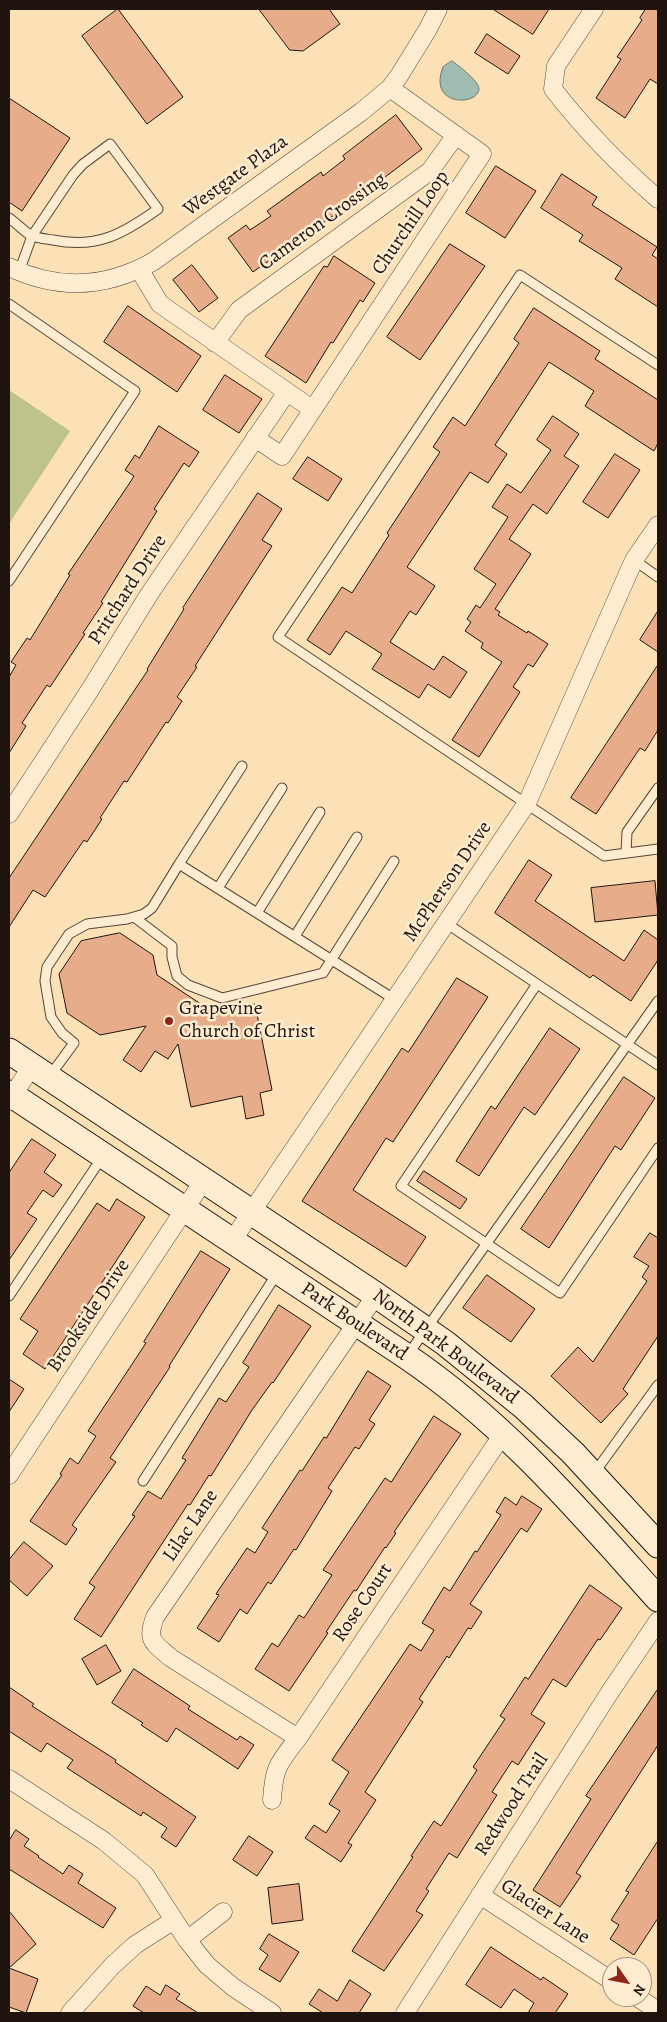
<!DOCTYPE html>
<style>
body{margin:0}
#map{position:relative;width:667px;height:2022px;overflow:hidden;background:#fce1b7;font-family:Alegreya,serif}
canvas{display:block}
.frame{position:absolute;inset:0;border:10px solid #1f130d;pointer-events:none}
.north{position:absolute;left:602px;top:1957px;width:50px;height:50px;box-sizing:border-box;background:#fdecd0;border:1px solid #a49582;border-radius:50%;rotate:123deg;font-size:14px;font-weight:700;line-height:20px;text-align:center;color:#1f130d}
.north::after{content:'';display:block;margin:auto;width:18px;height:22px;background:#8f2418;clip-path:polygon(50% 0,100% 100%,50% 72%,0 100%)}
</style>
<div id="map">
<canvas width="667" height="2022"></canvas>
<div class="frame"></div>
<div class="north">N</div>
</div>
<script>
const ctx = document.querySelector('canvas').getContext('2d');
ctx.lineJoin = 'round';
function fill(path, color) {
  ctx.fillStyle = color;
  ctx.fill(path, 'evenodd');
}
function trace(path, color, width, dash) {
  ctx.strokeStyle = color;
  ctx.lineWidth = width;
  ctx.lineCap = dash ? 'butt' : 'round';
  ctx.setLineDash(dash || []);
  ctx.stroke(path);
}
function write(font, color, halo, rows, align = 'center') {
  ctx.font = font + ' Alegreya,serif';
  ctx.lineWidth = 5;
  ctx.setLineDash([]);
  ctx.textBaseline = 'middle';
  ctx.strokeStyle = halo;
  ctx.fillStyle = color;
  for (const [text, x, y, turn = 0] of rows) {
    ctx.save();
    ctx.translate(x, y);
    ctx.rotate((+turn || 0) * Math.PI / 180);
    ctx.textAlign = isNaN(turn) ? turn : align;
    if (halo) ctx.strokeText(text, 0, 0);
    ctx.fillText(text, 0, 0);
    ctx.restore();
  }
}
const green = new Path2D(`
 M9 390 70 431 9 524Z`);
const water = new Path2D(`
 M452 61C458 65 479 81 479 89 478 106 427 107 443 67Z`);
const building = new Path2D(`
 M118 9 183 97 147 124 82 36Z
 M259 9H329L340 24 303 51 290 50Z
 M493 9H549L533 34Z
 M646 9H658V84L650 79 625 118 596 98 621 59 617 57 642 20 640 18Z
 M487 34 520 56 508 74 475 53Z
 M9 98 70 138 22 211 9 202Z
 M396 115 422 149 347 206 253 272 228 238 246 225 250 230 271 216 267 211 321 172 323 176 345 159 343 156Z
 M496 166 536 191 505 238 466 213Z
 M562 174 597 197 592 205 657 247 652 255 658 259V307L615 279 622 268 579 241 583 235 541 208Z
 M450 244 485 266 420 360 387 337Z
 M334 256 375 283 363 302 360 300 333 343 331 342 306 383 265 356 324 266 327 267Z
 M192 265 218 298 199 312 173 280Z
 M128 306 201 356 177 392 104 342Z
 M534 308 600 351 595 359 658 400V443L654 451 585 406 594 391 549 362 495 445 507 454 488 483 470 472 407 567 435 586 416 615 410 611 390 642 434 670 443 656 467 672 450 698 428 684 419 698 372 669 382 654 346 631 330 655 307 640 342 587 352 593 389 535 387 533 440 452 433 447 453 417 465 426 519 343 514 339Z
 M225 375 262 399 239 433 203 410Z
 M553 416 579 434 564 456 579 466 547 514 533 504 509 539 531 554 495 609 500 612 498 615 527 633 528 631 548 644 533 667 528 664 513 687 520 692 479 757 452 740 502 662 481 648 483 643 465 631 471 622 467 619 476 605 480 608 496 584 474 569 508 517 492 507 507 484 521 493 551 450 537 440Z
 M159 426 199 452 189 467 184 463 154 509 157 511 101 602 103 603 83 633 85 634 50 687 47 685 22 723 26 726 9 753V677L16 665 11 662 27 638 30 640 70 575 68 574 129 484 134 476 125 470 135 455 139 458Z
 M615 454 640 470 608 518 583 502Z
 M308 457 342 479 328 501 293 479Z
 M258 493 282 509 262 540 272 546 195 666 197 667 177 697 182 701 168 723 166 722 127 782 124 781 100 818 102 819 87 842 84 840 45 897 33 890 9 927V878L148 670 147 669 184 609 183 608Z
 M658 611V652L640 640Z
 M658 665V730L645 751 640 748 596 814 571 798Z
 M529 860 552 875 535 901 624 961 644 930 658 940V960L631 1001 593 975 590 978 495 913Z
 M655 881 658 915 595 922 591 888Z
 M120 933 153 955 157 975 213 1012 255 1004 272 1090 260 1093 264 1115 246 1119 242 1096 191 1107 178 1044 168 1059 155 1051 141 1072 123 1060 146 1026 100 1035 67 1013 59 974 81 941Z
 M457 978 488 997 393 1142 386 1138 353 1190 426 1237 406 1267 302 1201 402 1048 408 1052Z
 M550 1028 580 1049 535 1115 524 1107 479 1176 456 1161 491 1106 495 1109Z
 M624 1077 655 1098 621 1150 615 1146 549 1248 521 1229Z
 M32 1139 56 1155 44 1172 62 1185 53 1197 43 1190 27 1213 37 1219 9 1260V1173Z
 M424 1171 467 1199 460 1209 417 1181Z
 M117 1199 145 1217 45 1369 23 1354 38 1331 20 1319 97 1203 109 1211Z
 M650 1233 658 1238V1336L623 1389 628 1394 601 1423 551 1376 578 1347 593 1362 647 1281 642 1277 649 1266 634 1257Z
 M201 1251 230 1269 169 1366 170 1367 110 1458 116 1462 72 1525 77 1529 66 1545 30 1521 62 1475 60 1474 70 1458 78 1464 96 1436 88 1431 146 1343 144 1342Z
 M487 1275 535 1309 511 1342 463 1308Z
 M279 1305 311 1326 273 1383 272 1382 252 1410 211 1476 209 1475 190 1505 188 1504 101 1637 74 1619 95 1587 89 1583 135 1516 132 1515 148 1491 161 1499 186 1460 182 1458 219 1398 226 1402 249 1367 243 1363Z
 M368 1371 391 1386 369 1420 375 1424 359 1449 355 1447 328 1488 332 1491 296 1550 294 1549 271 1584 268 1582 247 1614 240 1609 219 1642 197 1628 219 1595 216 1594 247 1548 255 1553 268 1532 262 1528 300 1470 302 1471 324 1437 326 1438Z
 M9 1379 24 1389 9 1412Z
 M434 1416 461 1434 394 1532 396 1533 386 1548 385 1547 356 1591 354 1590 326 1632 328 1633 289 1691 255 1669 272 1643 278 1647 299 1615 304 1618 332 1575 323 1570 385 1478 391 1482Z
 M522 1496 542 1509 527 1532 521 1528 470 1604 482 1612 471 1629 468 1628 449 1658 447 1656 419 1699 423 1702 365 1792 376 1800 348 1843 352 1845 341 1862 305 1838 314 1825 326 1833 340 1811 329 1804 349 1772 332 1760 410 1644 421 1651 434 1630 422 1623 444 1587 450 1591 475 1551 477 1552 501 1515 496 1512 505 1497 516 1505Z
 M24 1542 53 1566 27 1596 9 1580V1560Z
 M590 1585 622 1608 600 1640 598 1639 566 1687 553 1679 531 1714 545 1723 518 1765 512 1761 492 1792 497 1795 457 1858 449 1853 426 1889 429 1891 416 1911 423 1915 384 1971 352 1951 413 1857 411 1856 434 1821 441 1826 477 1770 473 1767 505 1719 500 1716 525 1677 528 1679Z
 M106 1645 121 1671 97 1685 82 1659Z
 M134 1669 190 1706 188 1709 237 1740 240 1736 254 1745 238 1769 176 1728 167 1742 141 1725 143 1723 112 1703Z
 M9 1687 34 1704 32 1706 116 1760 115 1762 196 1817 176 1847 161 1837 167 1828 143 1812 141 1816 67 1768 73 1760 47 1743 41 1752 9 1731Z
 M658 1689V1745L576 1873 581 1876 560 1907 533 1890 591 1799 586 1796Z
 M16 1830 29 1839 24 1846 39 1856 38 1857 63 1874 69 1865 83 1874 78 1883 116 1908 103 1928 9 1869V1841Z
 M249 1836 273 1852 257 1876 233 1860Z
 M658 1841V1918L634 1955 610 1939 619 1925 611 1920 629 1892 626 1891Z
 M299 1884 303 1920 272 1924 268 1888Z
 M9 1911 36 1944 9 1968Z
 M269 1934 299 1952 280 1982 259 1969 268 1955 260 1949Z
 M491 1947 541 1980 543 1977 568 1994 555 2013H528L534 2003 514 1989 501 2008 466 1985Z
 M9 1968 38 1979 26 2013 9 2007Z
 M350 1980 371 1994 359 2013H323L309 2004 319 1989 337 2001Z
 M166 1985 180 1994 176 1999 198 2013H144L133 2006 146 1986 160 1995Z`);
const lane = new Path2D(`
 M9 218C16 223 23 230 30 235 36 238 46 239 53 240 97 249 123 234 158 209L110 144 83 164 73 175 32 236 19 272
 M9 304 135 391 9 581
 M658 365 520 275 278 637 604 856 658 849
 M634 560 658 577
 M626 853 627 832 658 788
 M179 864 242 766
 M218 888 282 788
 M257 913 320 812
 M134 917 172 946V957L177 976 188 985 222 998 323 973 394 861
 M446 923 658 1065
 M295 936 357 837
 M537 984 401 1186 560 1293 658 1148
 M49 1077 74 1043 62 1033 51 1017 45 981 47 967 69 934 87 924 127 919 144 914 152 908 179 864 394 999
 M9 1296 103 1156
 M407 1356 658 1001
 M595 1472 658 1385
 M143 1481 278 1272`);
const street = new Path2D(`
 M594 9 556 66 553 89C584 129 620 166 658 199
 M9 267C59 291 107 288 154 261L361 112 390 88 399 76 428 29 438 9
 M139 269 160 304 312 409
 M215 343 239 310 430 171 456 135
 M255 438 282 456 482 154 390 88
 M9 814 88 693 150 593 287 392
 M9 1101 32 1066
 M232 1241 527 803 634 560 658 525
 M9 1475 204 1180
 M298 1738 171 1658C153 1642 146 1641 155 1617L376 1295
 M9 1779 104 1841 145 1875 187 1940 207 1965 233 1987 272 2013
 M272 1800C274 1767 278 1764 298 1738L503 1434
 M480 1895 612 1981
 M187 1940 223 1912
 M637 1997 658 2011
 M70 2013 112 1966 135 1945 174 1920
 M405 2013 610 1692 658 1621`);
const secondary = new Path2D(`
 M9 1051 376 1295 445 1343 523 1406 573 1453 658 1545
 M9 1093 406 1356C505 1423 579 1511 658 1599`);
const markers = [
 [169,1021,5,"#8f2418"]
];
const streetNames = [
 ["Westgate Plaza",236,176,-36],
 ["Cameron Crossing",323,222,-36],
 ["Churchill Loop",411,223,-56],
 ["Pritchard Drive",128,590,-57],
 ["McPherson Drive",448,882,-56],
 ["Brookside Drive",89,1316,-56],
 ["Park Boulevard",354,1322,34],
 ["North Park Boulevard",445,1347,37],
 ["Lilac Lane",191,1526,-56],
 ["Rose Court",363,1603,-56],
 ["Redwood Trail",512,1805,-57],
 ["Glacier Lane",545,1912,33]
];
const poiNames = [
 ["Grapevine",179,1009],
 ["Church of Christ",179,1032]
];
fill(green, '#bec38e');
fill(water, '#9fbdb0');
trace(water, '#6c796f', 1);
fill(building, '#e7ad8b');
trace(building, '#1f130d', 1);
trace(lane, '#564638', 11);
trace(street, '#564638', 19);
trace(secondary, '#1f130d', 27);
trace(lane, '#fdecd0', 9);
trace(street, '#fdecd0', 18);
trace(secondary, '#fdecd0', 25);
for (const [x, y, r, color] of markers) {
  const dot = new Path2D();
  dot.arc(x, y, r, 0, 2 * Math.PI);
  ctx.fillStyle = color;
  ctx.fill(dot);
  trace(dot, '#fdecd0', 2);
}
write('20px', '#1f130d', '#fdecd0', streetNames);
write('20px', '#1f130d', '#fdecd0', poiNames, 'left');
</script>
